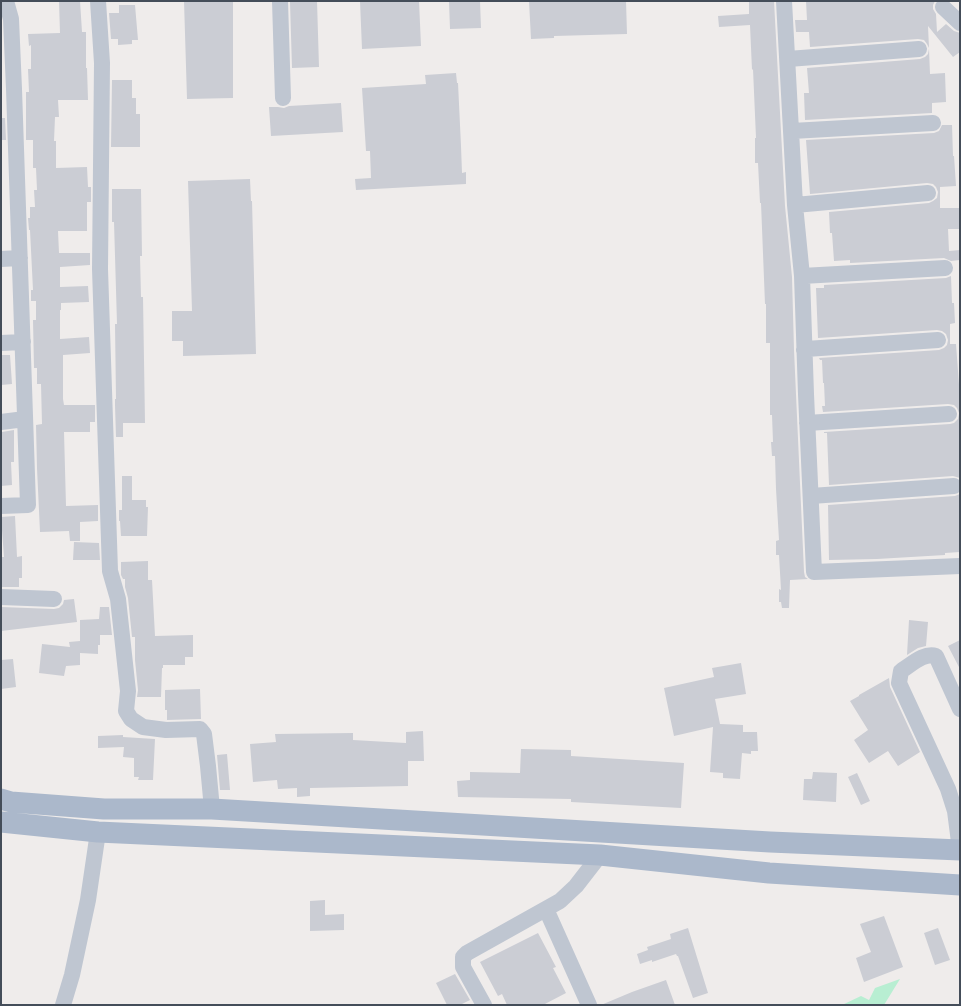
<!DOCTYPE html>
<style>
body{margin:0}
#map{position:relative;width:961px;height:1006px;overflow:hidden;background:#efeceb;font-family:Ubuntu,sans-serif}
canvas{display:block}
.frame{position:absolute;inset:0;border:2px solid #444d59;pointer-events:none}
</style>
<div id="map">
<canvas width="961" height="1006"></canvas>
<div class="frame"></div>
</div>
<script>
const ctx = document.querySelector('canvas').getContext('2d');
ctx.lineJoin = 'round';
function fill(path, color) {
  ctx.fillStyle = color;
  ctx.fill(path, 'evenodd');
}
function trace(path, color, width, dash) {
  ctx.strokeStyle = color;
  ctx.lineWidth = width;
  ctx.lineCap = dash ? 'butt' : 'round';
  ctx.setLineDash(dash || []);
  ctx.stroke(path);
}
const green = new Path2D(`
 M900 979 884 1005H842L861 996 869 1000 875 988Z`);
const building = new Path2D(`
 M59 1H80L82 32H86V68H87L88 100H58L59 117H55L54 141H56V168L87 167 88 187H91V202H87V231H58L59 253H90V265L60 267V287L88 286 89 302 61 303V310H60V339L89 337 90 353 63 355V399L64 405H95V422H90V432H64L66 506 98 505V521L80 522V541H70L69 531 40 532 37 468 36 425 42 424 41 384H37V368H34L33 320H36V301H31V290H33L30 230H29L28 218H30V207H35L34 190H37L36 168H33V140H26V92H29L28 69H31V45L29 46 28 34 60 33Z
 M184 1H233V98L187 99Z
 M317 1 319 67 292 68 290 2Z
 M360 1H419L421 46 362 49Z
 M449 1H480L481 28 450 29Z
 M529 1H626L627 34 554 36V38L531 39Z
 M749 1H774L785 206 792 277 794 350 804 572 805 577 808 579 790 580 789 608H782L781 602H779V589L781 590 779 555H776V541L779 540 776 489 775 456H772L771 442H773L772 415H770V343H766V304H765L761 203H760L758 163H755V138H756L753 69 752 70 750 25 719 27 718 16 749 14Z
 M806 1H935L933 5V9L936 14 937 32 946 24 954 31 960 33V52L953 57 928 26 929 48 927 44 924 40 918 39 810 47 809 32H796L795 20H807Z
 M119 5H135L138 40H132V44L118 45V39H111L109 13H119Z
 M929 49 930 74 945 73 946 102 932 103V113L805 120 804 93H809L807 68 920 59 925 57 928 54Z
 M456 73 457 83H458L461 146 462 173 466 172V184L356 190 355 179 371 178 370 151H366L362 88 426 84 425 75Z
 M112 80H132V98H136V114H140V147H111Z
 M341 103 343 132 271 136 269 107H278L284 108 289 106Z
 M1 118H5L6 140H1Z
 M942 125H952L953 156H954L956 186 940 187V208H960V229H948L949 251 960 250V260L951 261 944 258 850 263V260L834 261 832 233H830L829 212 929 203 933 201 937 198 938 192 936 187 933 184 927 183 810 194 806 140 934 133 939 131Z
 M250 179 251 201H252L256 354 183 356V341H172V311H192L188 181Z
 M112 189H141L142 256H140L141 297H143L145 423H123V437H116L115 405V399H116L115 324H117L114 222H112Z
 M951 276 952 303H954L955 323 950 324V344H956L960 398V478L953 476 829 485 827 433H824V432L950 424 954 423 958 419 959 413 957 408 954 405 948 404 823 412 822 406H825L824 383H823L822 360H820L819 358 939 350 944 348 947 345 948 340 946 334 942 331 937 330 818 338 816 288H824V285L946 278Z
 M1 355H10L12 384 1 385Z
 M14 430V462H11L12 485 1 486V433H2V432Z
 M122 476H132V500H146V507H148L147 536H121L120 521H119V510H122Z
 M960 494V552L945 553V555L877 559 829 560 828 505 955 496Z
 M15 516 17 557 22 556V578H19V587H2L1 557H4L1 517Z
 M74 542 99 543 100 560H73Z
 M148 561V580H152L155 636 193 635V657H185V665H163V668H162L161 697H137L138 690 135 660V637H132L128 598 125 587V579H123L121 575V562Z
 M74 599 77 622 1 631V607L54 609 59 608 63 604 64 600Z
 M100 607H109L112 635H100V645H98V654L80 653V665L66 666 64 676 39 673 42 644 70 647 69 642 80 641V620L99 619Z
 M909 620 928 622 926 646 918 648 907 655Z
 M960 640V669L948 646Z
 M13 659 16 687 1 689V660Z
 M741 663 746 694 715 699 720 724 743 725V732H757L758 751H751V754L742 753 740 779 723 778V773L710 772 713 727 674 736 664 688 714 677 712 668Z
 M889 678 890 687 920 752 898 766 888 751 869 763 854 740 868 730 850 701 859 696V695Z
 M200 689 201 719 167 720V710H165V690Z
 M423 731 424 761H408V786L310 788V796L297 797V788L278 789 277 780 253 782 250 744 276 742 275 734 353 733V740L406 743V732Z
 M123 735V737L155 739 153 780H138L139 777H134V758L123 757 124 747 98 748V736Z
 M521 749 571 750V756L684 763 681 808 571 802V799L458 797 457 781 470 780V772L520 773Z
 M227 754 230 790H220L217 755Z
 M813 772 837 773 836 802 803 800 804 779H812Z
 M857 773 870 801 861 805 848 777Z
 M325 900V915L344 914V930L310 931V901Z
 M884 916 903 967 864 982 856 958 871 952 860 924Z
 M688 928 708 993 693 998 678 956H677L676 954 652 962V960L640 964 637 954 648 950 647 947 671 939 670 934Z
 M938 928 950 960 935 965 924 933Z
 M538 933 556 967 553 968 566 993 543 1005H507L502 994 498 996 480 962Z
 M455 974 470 1000 460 1005H447L436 983Z
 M666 980 675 1005H601L632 992Z`);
const minor = new Path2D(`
 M98 1 102 63 100 269 110 571 118 599 128 691 126 711 131 719 143 727 166 730 200 729 204 734 208 766 212 809
 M280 1 283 98
 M784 1 795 205 802 276 806 394 814 572 960 566
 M943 7 960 23
 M788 59 919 49
 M792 131 933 123
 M795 205 928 193
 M1 259 20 258
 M802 276 945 268
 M1 343 23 342
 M804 350 806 349 938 340
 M1 422 25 419
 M807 423 949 414
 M811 496 954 486
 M1 506 28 505 14 89 11 19 6 1
 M1 597 54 599
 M960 850 955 811 948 789 899 683 901 671C911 665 924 652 936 656L960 709
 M546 909 589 1005
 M63 1005 72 975 88 900 98 832
 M484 1005 463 967V957L467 953 560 901 576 886 600 855`);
const major = new Path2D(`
 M1 799 11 802 104 809H212L770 842 960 850
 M1 822 98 832 600 855 769 873 960 885`);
fill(green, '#b8eed2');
fill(building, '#cbcdd4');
trace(minor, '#bfc6d1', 16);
trace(major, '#abb8cb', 21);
</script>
